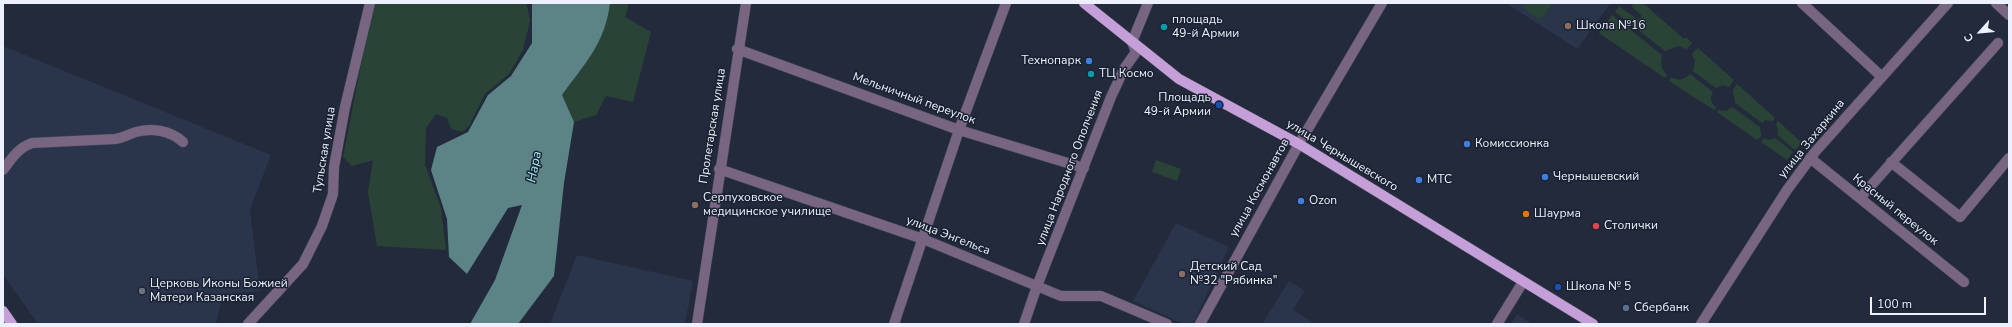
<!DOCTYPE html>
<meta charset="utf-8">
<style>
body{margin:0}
#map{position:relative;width:2012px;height:327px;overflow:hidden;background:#232a3c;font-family:"Nunito Sans",sans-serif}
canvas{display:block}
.frame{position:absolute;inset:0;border:4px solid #ecf1fd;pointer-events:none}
.north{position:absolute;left:1960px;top:12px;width:40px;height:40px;-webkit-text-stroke:3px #1a2131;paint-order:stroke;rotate:243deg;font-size:11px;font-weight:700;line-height:16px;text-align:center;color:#ecf1fd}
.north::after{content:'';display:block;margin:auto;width:14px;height:18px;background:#ecf1fd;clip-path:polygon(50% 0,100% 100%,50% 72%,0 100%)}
.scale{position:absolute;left:1870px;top:297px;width:116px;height:18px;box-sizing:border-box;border:2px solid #ecf1fd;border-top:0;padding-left:5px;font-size:12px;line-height:14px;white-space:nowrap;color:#ecf1fd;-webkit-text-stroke:3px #1a2131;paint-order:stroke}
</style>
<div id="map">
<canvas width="2012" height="327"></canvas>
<div class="frame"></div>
<div class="north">С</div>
<div class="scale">100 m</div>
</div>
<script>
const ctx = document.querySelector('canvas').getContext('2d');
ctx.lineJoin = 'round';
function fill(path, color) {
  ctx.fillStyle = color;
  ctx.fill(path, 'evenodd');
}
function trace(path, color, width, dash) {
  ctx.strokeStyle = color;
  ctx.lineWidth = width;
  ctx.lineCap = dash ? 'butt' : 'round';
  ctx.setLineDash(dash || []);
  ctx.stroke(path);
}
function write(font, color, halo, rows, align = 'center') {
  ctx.font = font + ' "Nunito Sans",sans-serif';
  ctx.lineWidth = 3;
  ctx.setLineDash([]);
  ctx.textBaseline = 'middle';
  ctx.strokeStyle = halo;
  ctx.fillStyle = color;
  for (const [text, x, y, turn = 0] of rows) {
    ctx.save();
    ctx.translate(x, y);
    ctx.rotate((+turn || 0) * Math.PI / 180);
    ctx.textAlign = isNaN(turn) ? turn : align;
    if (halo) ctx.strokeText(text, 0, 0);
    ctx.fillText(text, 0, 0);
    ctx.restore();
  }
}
const built = new Path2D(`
 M1506 3H1611L1577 49Z
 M3 46 271 155 250 210 260 291 223 295 216 324H38L3 275Z
 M1176 223 1229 247 1193 324H1184L1133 301Z
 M577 255 693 281 685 324H550Z
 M1289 281 1305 291 1293 310 1316 324H1262Z
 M1517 314 1532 324H1511Z`);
const green = new Path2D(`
 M373 3H526L527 5 530 21 523 50 509 74 485 94 469 126 462 132 451 129 447 118 436 114 426 128 425 165 441 208 446 250 377 246 368 192 373 160 352 166 343 157Z
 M610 3H629L625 17 651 32 633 102 606 96 596 115 574 122 562 95C585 64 605 43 610 3Z
 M1526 3H1553L1540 20 1522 7Z
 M1634 3H1643L1684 39 1686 37 1692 43 1687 49 1678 46 1665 51 1615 12 1619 6 1638 20 1642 16 1631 6Z
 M1612 15 1662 55C1660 64 1661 68 1667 75L1665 78 1599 33Z
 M1698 48 1734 80 1729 87 1723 85 1716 88 1693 71 1695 61 1692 54Z
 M1690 74 1713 92C1710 97 1710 103 1716 107L1714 110 1669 81 1671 77C1678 81 1685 80 1690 74Z
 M1737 84 1775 118 1772 121 1766 120 1762 123 1735 103 1733 90Z
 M1732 107 1760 127 1761 136 1757 140 1717 112 1719 110 1726 111Z
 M1778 121 1802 143 1795 150 1777 135 1778 130 1776 124Z
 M1764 138 1768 140 1775 138 1793 152 1787 160 1761 142Z
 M1156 160 1181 169 1177 181 1152 172Z`);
const water = new Path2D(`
 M532 3H610C605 44 585 63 562 95L574 122 564 183 554 276 518 324H470L495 280 522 205 508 208 467 274 449 257 447 219 431 170 437 147 468 132 488 95 511 76 532 43Z`);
const minor = new Path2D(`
 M1802 3 1882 77
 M1996 3 2009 15
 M737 49 959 130 1084 168
 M1810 158 1964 282
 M1891 162 1960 217 2009 158
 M719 169 923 239 1061 296H1101L1167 324
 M3 170C12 158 18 148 32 143L115 139C123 138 129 134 136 132 152 128 170 130 183 142
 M1860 198 1998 43
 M248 324 303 264 322 226 333 194 334 167 345 107 370 3
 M697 324 746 3
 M894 324 959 130 1006 3
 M1024 324 1037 286 1111 97 1124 69 1136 52 1132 42 1148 3
 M1200 324 1299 144 1382 3
 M1497 324 1523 282
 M1701 324 1787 190 1815 152 1948 3`);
const major = new Path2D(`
 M1084 3 1179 79 1299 144 1593 324
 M3 311 12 324`);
const markers = [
 [1568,26,4,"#8d6e63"],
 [1164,27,4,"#0f9aa8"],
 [1089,61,4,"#3f7fe0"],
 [1091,74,4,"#0f9aa8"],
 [1219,105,4,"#1a4fb4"],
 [1467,144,4,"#3f7fe0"],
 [1545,177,4,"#3f7fe0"],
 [1419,180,4,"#3f7fe0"],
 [1301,201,4,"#3f7fe0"],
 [695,205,4,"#8d6e63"],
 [1526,214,4,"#e8710a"],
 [1596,226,4,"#e0444e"],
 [1182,274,4,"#8d6e63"],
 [1558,287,4,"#1a4fb4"],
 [142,291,4,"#6b7280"],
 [1626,308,4,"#5c6f8a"]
];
const poiNames = [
 ["площадь",1172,20],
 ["49-й Армии",1172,34],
 ["Школа №16",1576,26],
 ["Технопарк",1081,61,"right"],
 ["ТЦ Космо",1099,74],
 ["Площадь",1211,98,"right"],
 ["49-й Армии",1211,112,"right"],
 ["Комиссионка",1475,144],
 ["Чернышевский",1553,177],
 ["МТС",1427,180],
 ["Серпуховское",703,198],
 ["медицинское училище",703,212],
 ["Ozon",1309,201],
 ["Шаурма",1534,214],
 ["Столички",1604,226],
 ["Детский Сад",1190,267],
 ["№32 \"Рябинка\"",1190,281],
 ["Церковь Иконы Божией",150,284],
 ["Матери Казанская",150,298],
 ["Школа № 5",1566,287],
 ["Сбербанк",1634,308]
];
const streetNames = [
 ["Мельничный переулок",914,99,20],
 ["Пролетарская улица",713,126,-81],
 ["улица Захаркина",1812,139,-51],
 ["Тульская улица",325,150,-81],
 ["улица Чернышевского",1342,156,31],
 ["улица Народного Ополчения",1070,168,-69],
 ["улица Космонавтов",1260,188,-61],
 ["Красный переулок",1895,210,39],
 ["улица Энгельса",948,236,21]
];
const waterNames = [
 ["Нара",535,167,-79]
];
fill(built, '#2a344b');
fill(green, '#294437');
fill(water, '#5c8486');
trace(minor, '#3f4657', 11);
trace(major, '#3f4657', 11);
trace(minor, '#786581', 10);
trace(major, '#c59fd7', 10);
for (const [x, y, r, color] of markers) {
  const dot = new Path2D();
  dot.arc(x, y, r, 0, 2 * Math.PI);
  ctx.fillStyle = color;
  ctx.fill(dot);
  trace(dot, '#1a2131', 1.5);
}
write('12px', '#ecf1fd', '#1a2131', poiNames, 'left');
write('12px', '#ecf1fd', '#1a2131', streetNames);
write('italic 13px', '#a3eef3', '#1a2131', waterNames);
</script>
